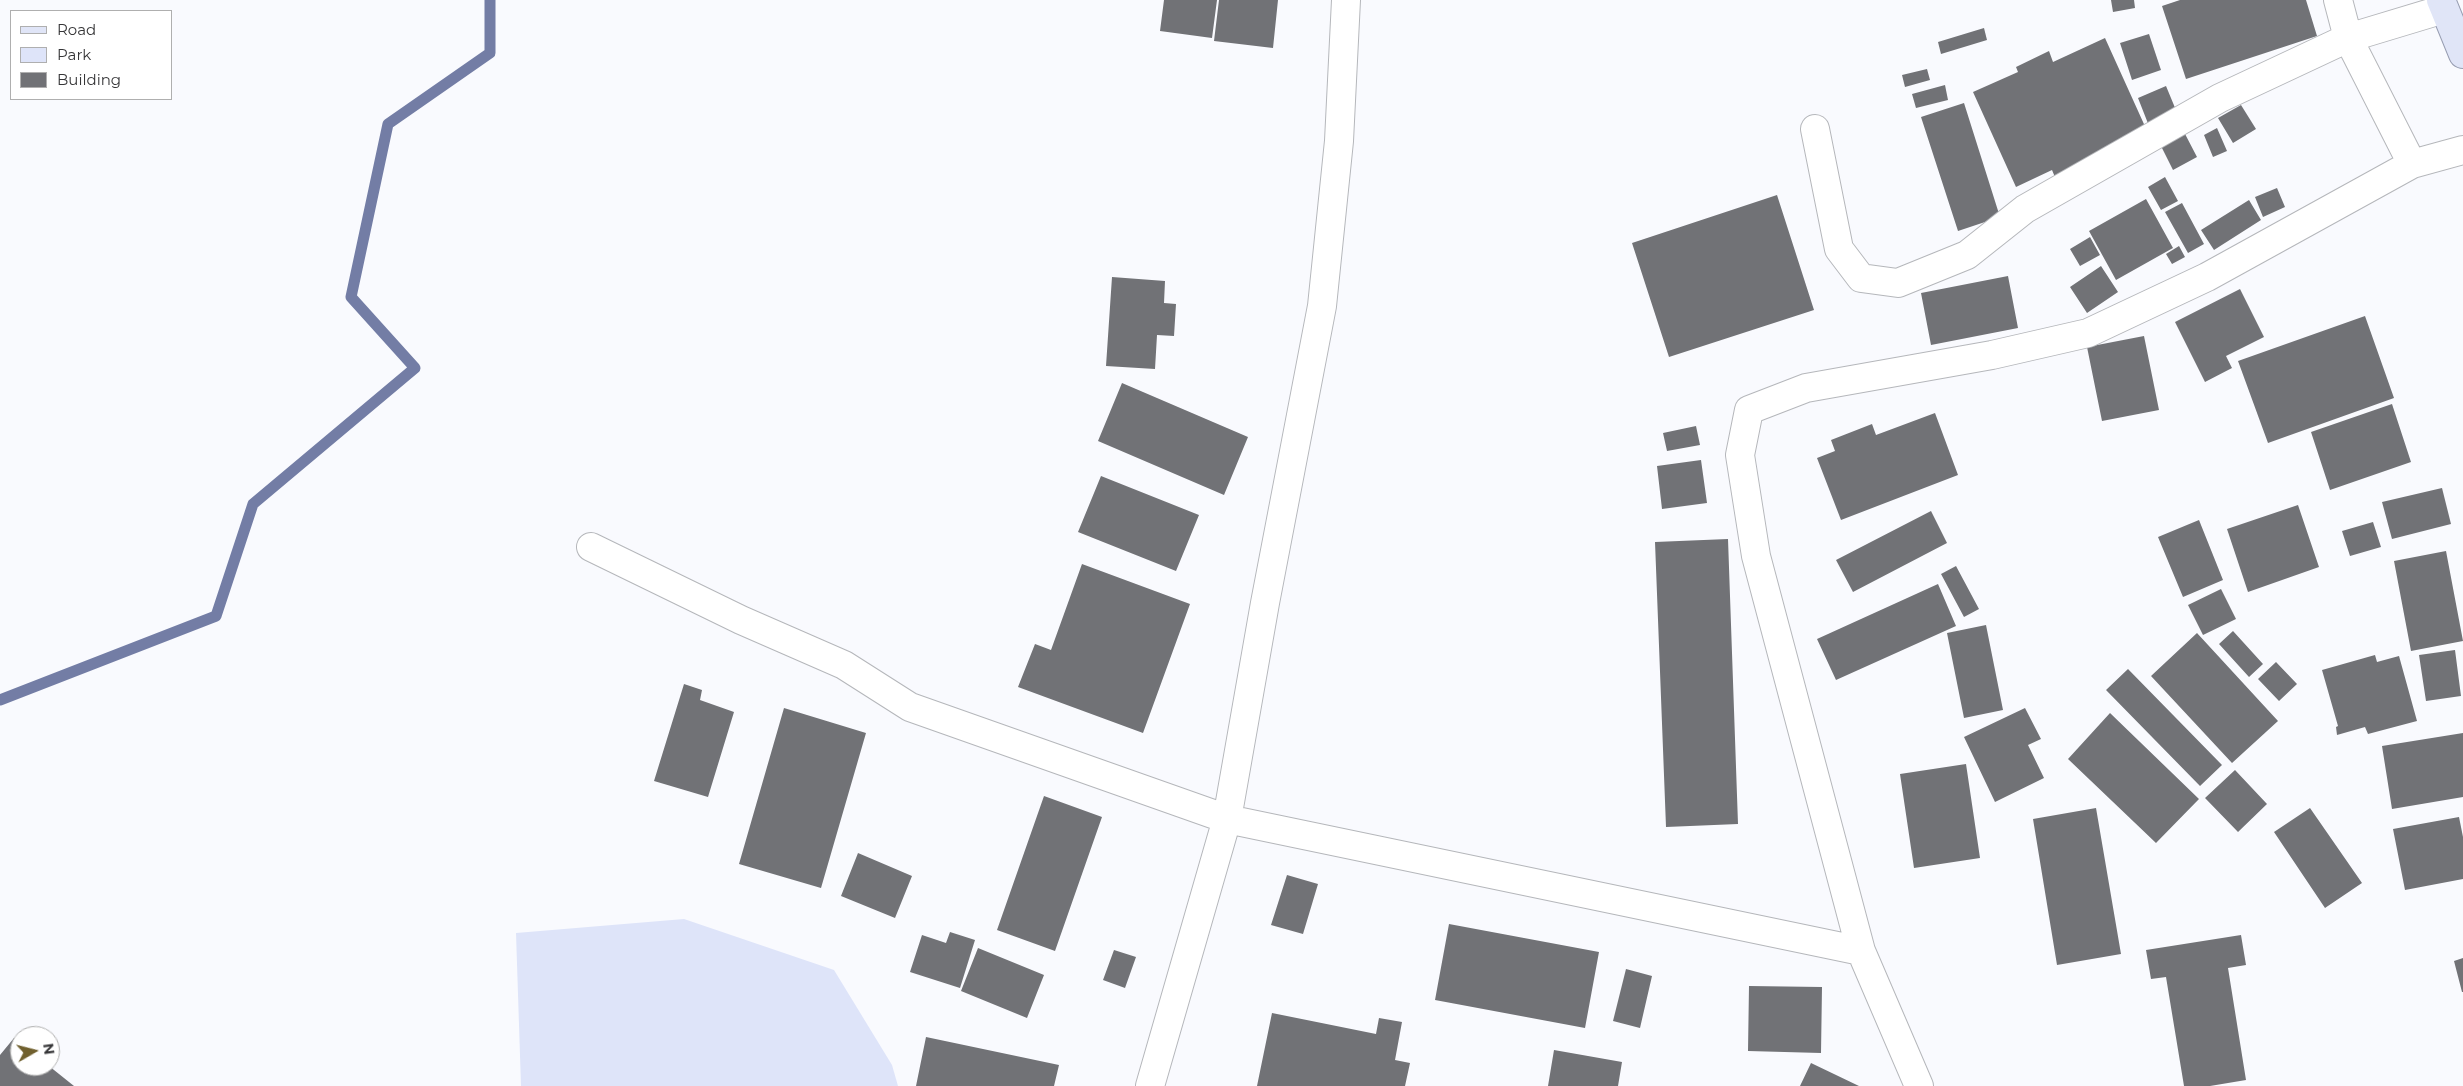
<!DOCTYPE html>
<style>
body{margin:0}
#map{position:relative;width:2463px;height:1086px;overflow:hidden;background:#f9fafe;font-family:Montserrat,sans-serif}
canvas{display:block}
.legend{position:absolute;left:10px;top:10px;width:162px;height:90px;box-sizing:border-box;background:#fff;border:1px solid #afafaf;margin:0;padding:6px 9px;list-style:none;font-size:15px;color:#363638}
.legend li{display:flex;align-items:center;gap:10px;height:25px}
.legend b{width:25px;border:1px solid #afafaf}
.north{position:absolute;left:10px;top:1026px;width:50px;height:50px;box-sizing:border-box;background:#fff;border:1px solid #afafaf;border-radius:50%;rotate:82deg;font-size:14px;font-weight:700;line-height:20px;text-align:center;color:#363638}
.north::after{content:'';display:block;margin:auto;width:18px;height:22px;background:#70602e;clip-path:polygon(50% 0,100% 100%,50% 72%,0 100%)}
</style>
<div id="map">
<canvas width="2463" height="1086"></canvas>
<ul class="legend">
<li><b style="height:6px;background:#e0e5f7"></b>Road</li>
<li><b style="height:14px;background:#dee4f9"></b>Park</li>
<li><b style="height:14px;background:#717276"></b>Building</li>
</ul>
<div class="north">N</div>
</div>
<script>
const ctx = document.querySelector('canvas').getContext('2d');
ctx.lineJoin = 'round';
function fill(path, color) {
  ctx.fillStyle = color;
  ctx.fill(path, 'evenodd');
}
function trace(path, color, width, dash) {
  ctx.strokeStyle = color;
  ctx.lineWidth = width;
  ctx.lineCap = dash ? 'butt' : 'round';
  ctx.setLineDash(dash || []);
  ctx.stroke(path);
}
const green = new Path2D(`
 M684 919 834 970 892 1065 898 1086H521L516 933Z`);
const stream = new Path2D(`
 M0 700 216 616 253 504 415 368 351 297 388 124 490 53V0`);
const building = new Path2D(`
 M1164 0H1217L1212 38 1160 31Z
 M1219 0H1278L1273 48 1214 41Z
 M2111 0H2134L2135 8 2113 12Z
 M2180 0H2306L2317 36 2186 79 2162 6Z
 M1984 28 1987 40 1941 54 1938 42Z
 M2149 34 2161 70 2132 80 2120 43Z
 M2105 38 2148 133 2057 182 2052 170 2016 187 1973 92 2018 72 2016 67 2049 51 2053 62Z
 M1927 69 1930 80 1905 87 1902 75Z
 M1945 85 1948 100 1916 108 1912 94Z
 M2166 86 2178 115 2149 126 2138 98Z
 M1964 103 2000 217 1958 231 1921 117Z
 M2241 105 2256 129 2233 143 2218 118Z
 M2217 128 2227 151 2213 157 2204 135Z
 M2184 132 2197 157 2173 170 2160 144Z
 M2165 177 2178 201 2161 210 2148 187Z
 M2277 188 2285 207 2263 217 2255 197Z
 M1777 195 1814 310 1669 357 1632 243Z
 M2146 199 2173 248 2116 280 2089 231Z
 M2249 200 2261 220 2214 250 2201 230Z
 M2182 203 2204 244 2188 253 2165 212Z
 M2090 237 2100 255 2080 266 2070 249Z
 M2179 246 2185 257 2172 264 2166 254Z
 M2101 266 2118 292 2087 313 2070 287Z
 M2008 276 2018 328 1931 345 1921 293Z
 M1112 277 1165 281 1164 303 1176 304 1174 336 1157 335 1155 369 1106 366Z
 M2240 289 2264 337 2226 356 2232 368 2205 382 2175 322Z
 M2365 316 2394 398 2268 443 2238 361Z
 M2144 336 2159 410 2102 421 2087 347Z
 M1122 383 1248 437 1224 495 1098 441Z
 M2392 404 2411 462 2330 490 2311 432Z
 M1935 413 1958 475 1841 520 1817 458 1835 451 1831 440 1872 424 1876 435Z
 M1696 426 1700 445 1667 451 1663 433Z
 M1701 460 1707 503 1662 509 1657 466Z
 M1101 476 1199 515 1176 571 1078 532Z
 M2442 488 2451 524 2392 539 2382 502Z
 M2298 505 2319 567 2248 592 2227 529Z
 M1931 511 1947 543 1853 592 1836 560Z
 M2199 520 2223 580 2183 597 2158 537Z
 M2373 522 2381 547 2350 556 2342 531Z
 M1728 539 1738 824 1666 827 1655 542Z
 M2446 551 2463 641 2411 651 2394 561Z
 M1082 564 1190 604 1143 733 1018 687 1035 644 1051 650Z
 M1956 566 1979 609 1964 617 1941 574Z
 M1938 584 1956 626 1836 680 1817 639Z
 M2221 589 2236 619 2203 635 2188 605Z
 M1986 625 2003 710 1964 718 1947 633Z
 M2233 631 2263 664 2249 677 2219 644Z
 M2197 633 2278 721 2232 763 2151 676Z
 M2455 650 2461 696 2426 701 2419 655Z
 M2375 655 2377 662 2399 656 2417 721 2368 734 2365 727 2337 735 2336 727 2338 726 2322 670Z
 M2276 662 2297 684 2279 701 2258 679Z
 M2128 669 2222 765 2200 786 2106 690Z
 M684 684 702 690 700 700 734 712 708 797 654 781Z
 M784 708 866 733 821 888 739 864Z
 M2025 708 2041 739 2028 745 2044 778 1995 802 1964 737Z
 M2110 713 2199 799 2156 843 2068 759Z
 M2463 733V797L2392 809 2382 746Z
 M1966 764 1980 858 1914 868 1900 774Z
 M2235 770 2267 804 2238 832 2205 798Z
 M1044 796 1102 817 1055 951 997 930Z
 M2096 808 2121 954 2057 965 2033 819Z
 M2310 808 2362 883 2325 908 2274 832Z
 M2459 817 2463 837V879L2405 890 2393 829Z
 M858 853 912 876 895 918 841 896Z
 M1287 875 1318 884 1303 934 1271 925Z
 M1449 924 1599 952 1585 1028 1435 1000Z
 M950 932 975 940 960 988 910 972 922 935 946 943Z
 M2241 935 2246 965 2228 968 2246 1080 2210 1086H2184L2166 977 2151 979 2146 950Z
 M978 948 1044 975 1027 1018 961 991Z
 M1114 950 1136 957 1125 988 1103 980Z
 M2463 958V992H2462L2454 961Z
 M1626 969 1652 976 1640 1028 1613 1021Z
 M1749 986 1822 987 1821 1053 1748 1051Z
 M1272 1013 1376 1034 1379 1018 1402 1022 1395 1060 1410 1063 1405 1086H1257Z
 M926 1037 1059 1065 1054 1086H916Z
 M14 1038 20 1042V1066H49L74 1086H0V1055Z
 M1554 1050 1622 1062 1618 1086H1548Z
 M1811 1063 1859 1086H1800Z`);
const minor = new Path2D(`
 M2338 0 2348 38 2412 164
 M1815 129 1839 249 1861 278 1898 283 1967 255 2025 209 2220 98 2348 38 2444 9
 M591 547 741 620 844 665 910 707 1227 819 1861 951 1919 1086
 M1861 951 1756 556 1740 455 1749 410 1806 388 1992 355 2088 333 2207 277 2412 164 2463 150
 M1150 1086 1227 819 1265 603 1322 306 1339 141 1346 0`);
const primary = new Path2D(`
 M2441 0 2463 54`);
fill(green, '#dee4f9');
trace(stream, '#737da5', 11);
fill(building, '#717276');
trace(minor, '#b5b7bb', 30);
trace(primary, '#979db1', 30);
trace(minor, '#fff', 28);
trace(primary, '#e0e5f7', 28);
</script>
